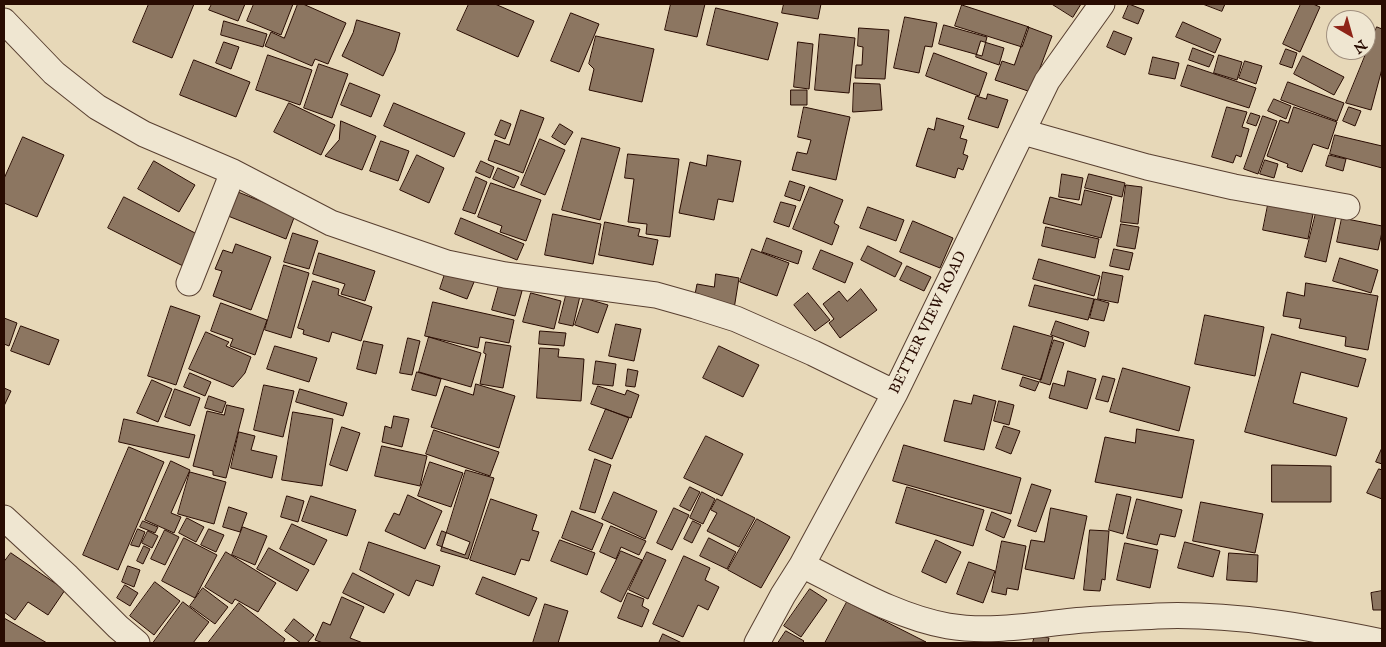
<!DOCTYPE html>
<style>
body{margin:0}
#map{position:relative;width:1386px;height:647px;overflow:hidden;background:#e7d8b8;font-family:"IM FELL English",serif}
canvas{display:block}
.frame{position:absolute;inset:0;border:5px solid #290c02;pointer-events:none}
.north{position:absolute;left:1326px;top:10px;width:50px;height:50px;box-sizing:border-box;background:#efe6d1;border:1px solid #a08f7e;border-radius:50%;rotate:142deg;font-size:14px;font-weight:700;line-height:20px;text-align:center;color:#290c02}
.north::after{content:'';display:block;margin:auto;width:18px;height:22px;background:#8f2418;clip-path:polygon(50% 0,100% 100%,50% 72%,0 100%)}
</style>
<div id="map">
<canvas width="1386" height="647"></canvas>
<div class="frame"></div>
<div class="north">N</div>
</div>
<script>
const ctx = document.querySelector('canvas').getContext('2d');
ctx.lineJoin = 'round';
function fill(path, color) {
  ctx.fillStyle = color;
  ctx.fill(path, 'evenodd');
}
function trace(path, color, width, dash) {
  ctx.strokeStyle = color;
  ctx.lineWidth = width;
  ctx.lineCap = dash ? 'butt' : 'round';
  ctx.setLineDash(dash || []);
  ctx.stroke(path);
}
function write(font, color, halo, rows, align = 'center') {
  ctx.font = font + ' "IM FELL English",serif';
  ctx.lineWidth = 4.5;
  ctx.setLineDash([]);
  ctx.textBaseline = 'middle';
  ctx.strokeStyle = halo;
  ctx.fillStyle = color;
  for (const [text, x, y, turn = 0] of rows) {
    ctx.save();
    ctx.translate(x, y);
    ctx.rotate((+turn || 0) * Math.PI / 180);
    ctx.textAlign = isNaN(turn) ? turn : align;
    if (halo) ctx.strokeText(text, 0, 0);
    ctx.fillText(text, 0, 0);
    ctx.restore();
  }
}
const building = new Path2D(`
 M149 4H194L172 58 133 42Z
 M212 4H245L238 21 209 10Z
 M254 4H293L281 35 247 21Z
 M298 4H303L346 23 328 64 315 59 312 66 265 46 271 32 284 38Z
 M469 4H495L534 21 518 57 457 30Z
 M671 4H705L697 37 665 30Z
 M784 4H821L818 19 782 13Z
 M1052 4H1081L1073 17Z
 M1129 4 1144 10 1138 24 1123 18Z
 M1203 4H1225L1222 11Z
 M1301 4H1313L1320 7 1300 52 1283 44Z
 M962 5 1029 27 1022 47 955 26Z
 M716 8 778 23 768 60 707 45Z
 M571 13 599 24 579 72 551 61Z
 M905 17 937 23 932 47 925 46 919 73 894 68Z
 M357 20 400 33 395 51 383 76 342 56 353 33Z
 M224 21 267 34 263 47 221 35Z
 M1183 22 1221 39 1215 53 1176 37Z
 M944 25 987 37 982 56 939 44Z
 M1028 27 1052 36 1031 92 995 80 1002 61 1014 65Z
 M1377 27 1382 29V69L1371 110 1346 103Z
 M859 28 889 30 885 79 855 78 856 65H862L863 47 858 46Z
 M1114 31 1132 38 1125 55 1107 47Z
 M820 34 855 38 849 93 815 90Z
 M596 36 654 49 642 102 589 90 594 69 589 64Z
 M981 41 1004 48 999 65 976 57Z
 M224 42 239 47 231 69 216 63Z
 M798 42 813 44 809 89 794 87Z
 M1193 48 1214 56 1209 67 1189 60Z
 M1286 49 1297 53 1292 68 1280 64Z
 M934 53 987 73 979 96 926 76Z
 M268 55 312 70 300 105 256 90Z
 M1219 55 1242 62 1237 80 1214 73Z
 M1303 56 1344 77 1334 95 1294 74Z
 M1153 57 1179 63 1175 79 1149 74Z
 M194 60 250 82 236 117 180 95Z
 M1245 61 1262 66 1256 84 1239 78Z
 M319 64 348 74 332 118 304 108Z
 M1188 65 1256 88 1249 108 1181 86Z
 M1288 82 1344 103 1337 121 1281 100Z
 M350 83 380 95 371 117 341 105Z
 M854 83 880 84 882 110 853 112Z
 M791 90H807V105H791Z
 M988 94 1008 100 998 128 968 119 976 96 986 99Z
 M1274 99 1291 106 1286 119 1268 111Z
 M289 103 335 125 321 155 274 132Z
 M394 103 465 133 454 157 384 126Z
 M804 107 850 117 836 180 792 170 797 152 807 154 811 140 798 137Z
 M1227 107 1247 112 1242 127 1249 129 1241 157 1236 155 1233 163 1212 157Z
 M1294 107 1337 122 1328 149 1313 144 1302 172 1287 167 1288 164 1267 156 1280 120 1288 123Z
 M1349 107 1361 111 1355 126 1343 121Z
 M521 110 544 118 523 173 488 160 495 140 509 145Z
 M1251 113 1260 116 1256 126 1247 123Z
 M1263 116 1277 121 1258 174 1244 169Z
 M937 118 964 126 960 138 967 140 963 154 968 156 963 170 958 168 955 178 916 166 928 128 934 130Z
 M501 120 511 124 505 139 495 135Z
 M341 121 376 136 362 170 325 156 339 140Z
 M560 124 573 132 565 145 552 137Z
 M1335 135 1382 146V168L1330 154Z
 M23 137 64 155 37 217 4 203V179Z
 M582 138 620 148 600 220 562 210Z
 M540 139 565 150 545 195 521 185Z
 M381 141 409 151 398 181 370 171Z
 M628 154 679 159 670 237 646 234 647 224 628 222 634 179 625 178Z
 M417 155 444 168 429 203 400 190Z
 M708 155 741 161 733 202 718 199 714 220 679 213 690 162 706 166Z
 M1329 155 1346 159 1343 171 1326 166Z
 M1265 160 1278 164 1274 178 1260 174Z
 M154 161 195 185 179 212 138 189Z
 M481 161 494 167 490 178 476 172Z
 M498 168 519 177 514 188 493 179Z
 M1062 174 1083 178 1079 200 1059 197Z
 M1089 174 1125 183 1122 197 1085 188Z
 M476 177 487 182 475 214 463 210Z
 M790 181 805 186 800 201 785 196Z
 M491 183 541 200 526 241 500 232 502 226 478 217Z
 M1126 185 1142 187 1138 224 1121 222Z
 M810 187 843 200 834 223 839 226 832 245 793 229Z
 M1085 190 1112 197 1101 238 1043 223 1050 197 1081 205Z
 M238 192 295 215 286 239 228 216Z
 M124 197 201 236 185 267 108 228Z
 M781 202 796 206 789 227 774 222Z
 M1268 205 1313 214 1308 239 1263 230Z
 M868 207 904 220 896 241 860 228Z
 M1316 213 1336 217 1326 262 1305 257Z
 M553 214 601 224 593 264 545 255Z
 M461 218 524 244 517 260 455 234Z
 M1342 218 1382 226V232L1378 250 1337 242Z
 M913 221 953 238 940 268 900 252Z
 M605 222 640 229 638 236 658 240 653 265 599 255Z
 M1121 224 1139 227 1135 249 1117 246Z
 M1046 227 1099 239 1095 258 1042 246Z
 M293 233 318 241 309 269 284 262Z
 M767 238 802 251 798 264 762 252Z
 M236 244 271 257 251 310 213 296 222 271 215 269 223 250 232 253Z
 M868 246 902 263 895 277 861 260Z
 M752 249 789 263 777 296 740 282Z
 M1114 249 1133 253 1129 270 1110 266Z
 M821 250 853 263 845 283 813 269Z
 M319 253 375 271 365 301 341 294 345 284 313 274Z
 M1340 258 1378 270 1371 293 1333 281Z
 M1039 259 1100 276 1094 296 1033 279Z
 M284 265 309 273 291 338 265 330Z
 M907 266 931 277 924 291 900 280Z
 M446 271 474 282 467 299 440 289Z
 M1103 272 1123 276 1118 303 1098 299Z
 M716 274 739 278 734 309 693 305 697 284 714 287Z
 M313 281 339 289 338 295 372 307 361 341 332 332 329 342 303 334 304 330 298 328Z
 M1306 283 1378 296 1368 350 1345 346 1346 337 1299 328 1301 319 1283 316 1287 292 1304 296Z
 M499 285 522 291 515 316 492 310Z
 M1035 285 1094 299 1088 320 1029 306Z
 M861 289 877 310 840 338 829 323 834 319 823 304 839 291 847 301Z
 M567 292 580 296 573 326 559 323Z
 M531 293 561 301 554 329 523 322Z
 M808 293 830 320 815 331 794 305Z
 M584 298 608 305 598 333 575 325Z
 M1095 299 1109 303 1104 321 1090 318Z
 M433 302 514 320 509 343 480 337 478 348 425 336Z
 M221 303 267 320 255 355 230 346 233 339 211 331Z
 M171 306 200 316 176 385 148 376Z
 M1205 315 1264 327 1255 376 1195 364Z
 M4 318 17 323 9 346 4 344Z
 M1056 321 1089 332 1085 347 1051 335Z
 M616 324 641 329 634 361 609 356Z
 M21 326 59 340 49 365 11 351Z
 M1014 326 1053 337 1041 380 1002 369Z
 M540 331 566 333 564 346 539 344Z
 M206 332 229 342 226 346 251 357 245 373 233 387 189 369Z
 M1272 334 1366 359 1358 387 1301 372 1293 403 1347 418 1336 456 1245 432Z
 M429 337 481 353 471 387 419 372Z
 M408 338 420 341 412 375 400 373Z
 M1054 340 1064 343 1050 385 1040 382Z
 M364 341 383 345 376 374 357 369Z
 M486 342 511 346 503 388 480 384 486 354 484 353Z
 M275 346 317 358 309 382 267 369Z
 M719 346 759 365 743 397 703 378Z
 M540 348 559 349 558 357 584 359 581 401 537 398Z
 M596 361 616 364 613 386 593 384Z
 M1123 368 1190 387 1179 431 1110 412Z
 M628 369 638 371 635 387 626 386Z
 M1068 371 1096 379 1087 409 1049 398 1053 383 1064 386Z
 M417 372 441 379 436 396 412 390Z
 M190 373 211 382 205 396 184 387Z
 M1103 376 1115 379 1108 402 1096 399Z
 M1023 377 1039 382 1035 391 1020 386Z
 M152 380 172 389 158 422 137 413Z
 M476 384 515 396 499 448 431 427 445 386 473 395Z
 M264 385 294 391 283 437 254 430Z
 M598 386 625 395 627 390 639 395 631 418 591 404Z
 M4 388 11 391 4 406Z
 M175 389 200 398 190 426 165 417Z
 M300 389 347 403 343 416 296 402Z
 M974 395 996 401 984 450 944 441 954 400 971 404Z
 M209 396 226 402 222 413 205 408Z
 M999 401 1014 405 1009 425 994 421Z
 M227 405 244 409 226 478 213 475V471L193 466 207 411 224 415Z
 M606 409 629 418 612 459 589 450Z
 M293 412 333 419 322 486 282 480Z
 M394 416 409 419 402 447 382 442 385 426 391 428Z
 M124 419 195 435 189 458 119 442Z
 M1004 426 1020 431 1011 454 996 448Z
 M342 427 360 433 347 471 330 465Z
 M1137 429 1194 440 1182 498 1095 482 1105 437 1135 443Z
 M434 430 499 452 490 476 426 454Z
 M239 432 255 436 251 450 277 456 272 478 231 468Z
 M706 436 743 454 722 496 684 478Z
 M904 445 1021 478 1011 514 893 481Z
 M382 446 427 456 420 486 375 476Z
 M129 447 164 462 118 570 83 555Z
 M1382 448V464L1376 462Z
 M595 459 611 465 595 513 580 509Z
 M171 461 190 470 171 513 181 517 174 533 145 520Z
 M430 462 463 473 451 507 418 496Z
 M1272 465 1331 466V502H1272Z
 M1379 469 1382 470V499L1367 493Z
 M466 470 494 478 468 559 441 551Z
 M190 472 226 482 214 524 178 514Z
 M1032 484 1051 490 1036 532 1018 526Z
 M690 487 700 492 690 511 680 506Z
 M907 487 984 510 973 546 896 523Z
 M614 492 657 511 645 539 602 519Z
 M702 492 715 499 703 524 690 518Z
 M1117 494 1131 497 1123 534 1109 530Z
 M408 495 442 511 425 549 385 531 394 513 399 515Z
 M287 496 304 501 298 522 281 517Z
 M311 496 356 510 347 536 302 521Z
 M491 499 537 515 532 530 539 532 529 561 521 559 515 575 470 560Z
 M717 499 755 518 739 547 707 531 717 513 711 510Z
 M1137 499 1182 510 1175 537 1160 534 1157 545 1127 538Z
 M1201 502 1263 514 1255 553 1193 541Z
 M229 507 247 513 240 532 223 527Z
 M674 508 689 515 672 550 657 543Z
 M1051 508 1087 516 1074 579 1025 569 1031 540 1044 542Z
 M572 511 603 524 592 550 562 538Z
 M992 512 1011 520 1004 538 986 530Z
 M187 518 204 527 196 542 179 533Z
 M757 519 790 537 761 588 728 570Z
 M143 521 158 527 155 533 140 527Z
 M693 521 701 525 692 543 684 539Z
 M292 524 327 540 314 565 280 549Z
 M611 526 646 541 639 555 621 547 616 559 600 552Z
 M243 527 267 536 255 565 232 555Z
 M138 529 145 532 139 547 131 545Z
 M209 529 224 535 216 552 201 545Z
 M165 530 179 537 165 565 151 559Z
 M1090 530 1109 531 1105 580 1102 579 1100 591 1084 590Z
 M148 531 158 536 152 548 142 543Z
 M442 531 470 542 465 555 437 545Z
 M184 538 217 555 195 598 162 581Z
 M709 538 736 552 727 569 700 556Z
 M560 540 595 553 587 575 551 561Z
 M936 540 961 552 946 583 922 572Z
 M1002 541 1026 546 1018 590 1007 588 1006 595 992 592Z
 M369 542 440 566 433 586 416 580 409 596 360 570Z
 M1185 542 1220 551 1213 577 1178 568Z
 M1125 543 1158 550 1150 588 1117 580Z
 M144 546 150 549 143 564 137 561Z
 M269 548 309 570 297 591 257 569Z
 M621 551 642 560 621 602 601 592Z
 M226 552 276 583 258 612 235 599 232 604 205 587Z
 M647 552 666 560 648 599 629 590Z
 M11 553 65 590 48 615 28 602 15 620 4 612V562Z
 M1229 553 1258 555 1257 582 1227 580Z
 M684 556 710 568 705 580 719 587 708 610 698 605 683 637 653 624Z
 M969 562 995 571 983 603 957 594Z
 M128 566 140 570 134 587 122 582Z
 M353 573 394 594 384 613 343 593Z
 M483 577 537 598 529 616 476 594Z
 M155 582 180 601 154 635 130 616Z
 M125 585 138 593 130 606 117 598Z
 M203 588 228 607 215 624 190 606Z
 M810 589 827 600 801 637 784 626Z
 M1382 591V610H1373L1371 593Z
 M628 593 644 599 642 606 649 610 642 627 618 618Z
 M342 597 364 607 350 638 363 643H323L315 640 323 622 330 625Z
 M183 602 209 622 193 643H153Z
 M847 602 926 642 825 643Z
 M239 603 285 639 283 643H208Z
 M545 604 568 611 558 643H533Z
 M4 618 47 643H4Z
 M294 619 314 635 307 643H301L285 631Z
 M786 631 804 641 802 643H778Z
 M663 634 682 643H659Z
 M1035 635 1049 638 1048 643H1033Z`);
const minor = new Path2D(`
 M4 21 54 73 97 107 144 134 233 172 331 223 447 263 505 275 656 295 695 306 736 319 813 353 895 393
 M1023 132 1147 167 1234 187 1347 207
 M189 283 233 172
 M4 518 68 577 118 627 137 643
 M802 565C849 588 897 617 948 626 990 633 1032 625 1073 621 1101 618 1129 618 1157 616 1233 613 1308 627 1382 642
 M757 643 783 595 802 565 895 393 1047 81 1102 4`);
const streetNames = [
 ["BETTER VIEW ROAD",929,323,-64]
];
fill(building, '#8c7661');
trace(building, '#290c02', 1);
trace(minor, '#583f30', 27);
trace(minor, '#efe6d1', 25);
write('15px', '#290c02', '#efe6d1', streetNames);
</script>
